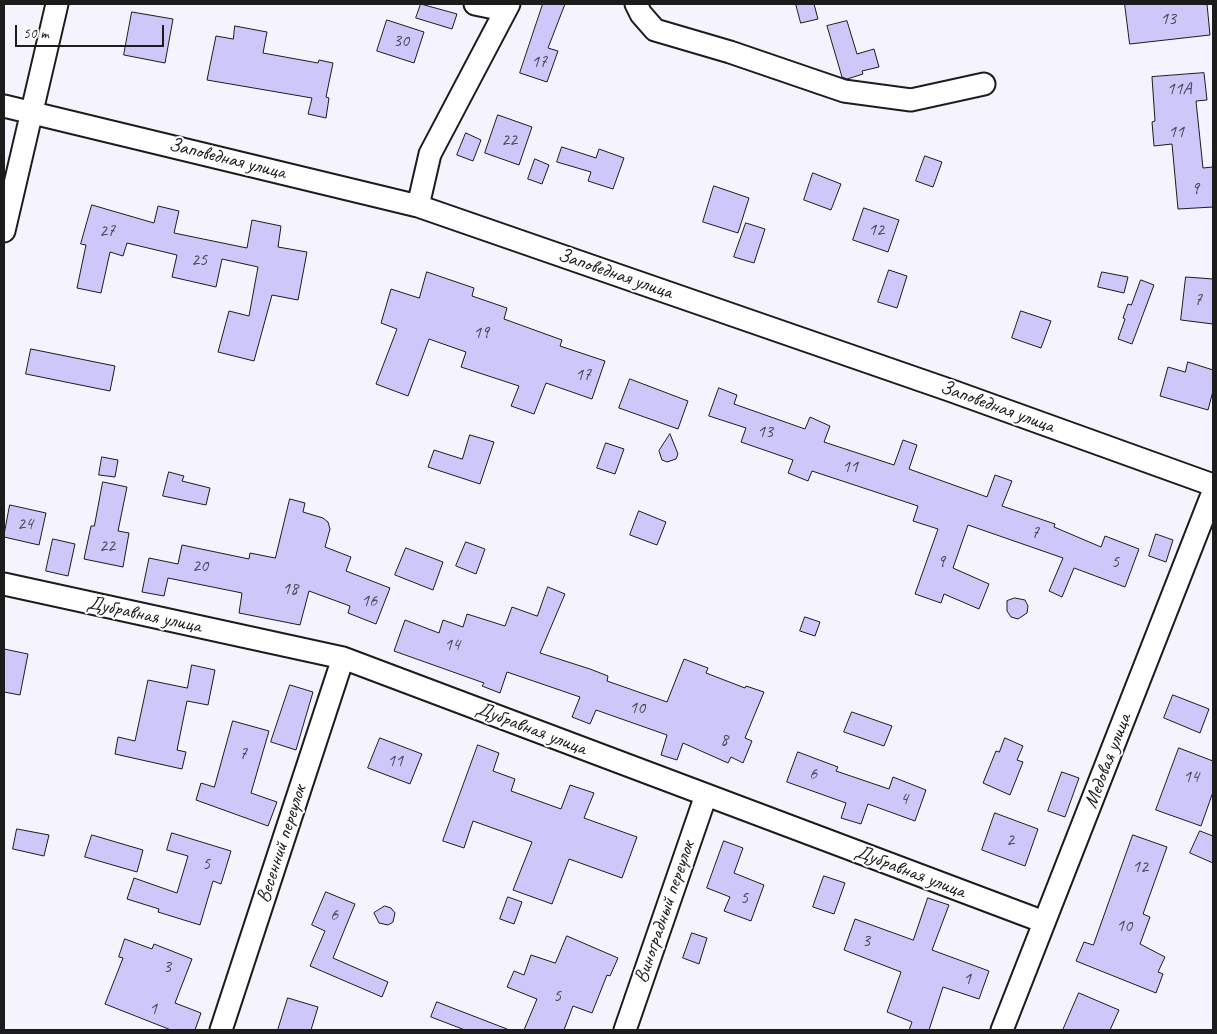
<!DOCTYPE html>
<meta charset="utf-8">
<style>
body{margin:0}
#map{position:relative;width:1217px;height:1034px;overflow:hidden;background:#f5f4fe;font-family:Caveat,sans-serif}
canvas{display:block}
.frame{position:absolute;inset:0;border:5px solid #1c1c1c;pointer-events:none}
.scale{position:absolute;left:15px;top:25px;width:149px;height:22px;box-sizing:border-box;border:2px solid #1c1c1c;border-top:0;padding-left:6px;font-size:15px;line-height:18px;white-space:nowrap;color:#1c1c1c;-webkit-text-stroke:4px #fff;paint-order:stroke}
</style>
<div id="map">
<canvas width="1217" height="1034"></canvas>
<div class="frame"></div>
<div class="scale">50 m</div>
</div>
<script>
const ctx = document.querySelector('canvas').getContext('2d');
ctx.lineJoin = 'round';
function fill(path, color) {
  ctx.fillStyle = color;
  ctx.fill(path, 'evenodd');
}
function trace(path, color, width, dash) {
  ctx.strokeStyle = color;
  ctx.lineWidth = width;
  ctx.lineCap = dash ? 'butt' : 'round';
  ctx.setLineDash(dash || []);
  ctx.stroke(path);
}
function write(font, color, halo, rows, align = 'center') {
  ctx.font = font + ' Caveat,sans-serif';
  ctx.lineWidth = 4;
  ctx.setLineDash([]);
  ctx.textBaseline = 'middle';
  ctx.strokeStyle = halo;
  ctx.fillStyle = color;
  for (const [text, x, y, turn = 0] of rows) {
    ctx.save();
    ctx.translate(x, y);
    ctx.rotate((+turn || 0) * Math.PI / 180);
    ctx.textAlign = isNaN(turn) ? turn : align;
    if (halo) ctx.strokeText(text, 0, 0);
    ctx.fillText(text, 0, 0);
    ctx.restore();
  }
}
const building = new Path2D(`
 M421 4 457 14 452 29 416 18Z
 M543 4H565L548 48 558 51 547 82 520 73Z
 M796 4H814L818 19 801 23Z
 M1125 4H1207L1210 35 1130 44Z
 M132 12 173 19 165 63 124 55Z
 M387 20 424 32 414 63 377 51Z
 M847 21 857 54 874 49 879 67 862 71 863 74 847 79 842 77 827 26Z
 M235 26 267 32 263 53 318 63 319 60 333 63 326 97 329 98 326 118 308 114 312 98 207 80 216 36 233 39Z
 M1204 73 1207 100 1196 101 1203 168 1213 167V207L1178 209 1172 144 1154 146 1152 122 1155 121 1152 77Z
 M498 115 532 127 519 165 485 153Z
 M466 133 481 140 473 161 457 155Z
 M562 147 596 158 599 149 624 158 613 189 588 181 591 172 557 162Z
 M925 156 942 162 933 187 916 181Z
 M535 159 549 165 542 184 528 179Z
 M813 173 841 184 831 210 804 200Z
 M714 186 749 198 738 233 703 222Z
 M92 205 154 223 158 206 179 211 174 233 247 248 252 220 281 226 278 247 307 252 298 300 272 295 254 361 218 352 229 311 249 316 258 267 222 259 216 287 172 277 177 255 127 243 123 256 110 252 101 293 77 288 86 245 81 244Z
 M864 208 899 220 888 252 853 240Z
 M746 223 765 229 754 263 734 257Z
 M889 270 907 276 897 308 878 302Z
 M427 272 474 288 472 296 507 308 504 319 562 340 560 346 605 361 592 399 546 383 534 414 511 406 519 386 461 367 466 352 429 339 408 396 376 384 397 329 381 323 391 289 419 298Z
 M1102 272 1128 277 1124 293 1098 287Z
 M1186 277 1213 279V324L1181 320Z
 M1141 280 1154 285 1132 344 1118 339 1125 319 1123 318 1128 304 1131 305Z
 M1021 311 1051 321 1041 348 1012 338Z
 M31 349 115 366 110 391 26 374Z
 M1188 362 1213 370V391L1208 410 1160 396 1168 367 1185 372Z
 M630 379 688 401 678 429 619 408Z
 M719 388 737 395 734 404 805 429 810 417 830 426 824 442 894 465 903 440 917 445 909 469 987 497 995 475 1012 481 1002 506 1055 524 1054 527 1101 547 1105 536 1139 549 1125 587 1074 568 1062 597 1049 591 1063 558 968 525 953 568 989 584 979 609 944 594 941 603 915 594 938 529 913 521 918 506 812 471 808 481 788 473 793 460 741 442 746 428 709 416Z
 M670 434 678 454 676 459 667 462 662 460 659 451Z
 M470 435 494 442 480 484 428 467 434 450 462 459Z
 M606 443 624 449 615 474 597 468Z
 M102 457 118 460 115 477 99 475Z
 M169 472 184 476 182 481 210 488 206 505 163 496Z
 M103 482 127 487 118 531 129 533 123 567 84 559 91 526H94Z
 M290 499 305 503 303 512 323 518 328 522 330 529 325 547 351 557 346 571 390 588 376 624 348 613 350 606 309 591 300 625 239 613 242 593 168 578 164 596 142 592 149 558 178 564 182 545 249 559 250 553 275 558Z
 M10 505 46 513 39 545 4 537Z
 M639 511 666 522 657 545 630 535Z
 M1156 534 1173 540 1166 562 1149 556Z
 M53 539 75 544 68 576 46 571Z
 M466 542 485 549 476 574 456 566Z
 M406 548 443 562 433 590 395 575Z
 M548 587 565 594 540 653 590 669 608 676 607 681 667 702 684 659 708 668 706 673 745 688 746 686 764 692 745 738 752 741 743 763 731 757 728 763 683 743 677 760 661 755 667 735 596 710 590 724 572 717 580 697 507 672 500 693 482 686 484 683 394 651 405 620 439 633 443 620 463 627 467 614 505 626 512 607 537 616Z
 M1015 598 1025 600 1028 606 1027 613 1018 619 1011 617 1007 611V601Z
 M805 617 820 622 815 636 800 631Z
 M4 649 28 654 20 695 4 692Z
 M192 665 215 670 208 705 187 701 177 750 186 752 182 769 115 754 118 737 135 741 148 680 187 688Z
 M290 685 313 692 296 750 271 742Z
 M1173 695 1209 709 1200 733 1164 718Z
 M852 712 892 726 884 746 844 732Z
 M233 721 269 731 251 793 277 802 268 826 196 800 201 783 214 787Z
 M380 738 422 754 410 784 368 768Z
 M1005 738 1023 746 1017 760 1023 762 1010 795 983 783 996 751 999 752Z
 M478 745 499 753 493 771 515 779 511 791 561 809 570 785 594 793 584 818 637 837 622 878 569 859 552 904 513 890 532 842 473 821 464 848 443 841Z
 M1179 748 1213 761V792L1201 826 1156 810Z
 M798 752 838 767 836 771 889 789 893 777 926 790 915 821 868 804 861 824 841 818 846 803 787 782Z
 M1062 772 1079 778 1065 817 1048 811Z
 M995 813 1038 829 1025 866 982 850Z
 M17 829 49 835 44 856 13 849Z
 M1200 831 1213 836V863L1190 853Z
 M172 833 231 851 221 884 213 881 200 925 158 912 159 909 127 899 134 878 177 893 188 856 167 850Z
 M92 835 143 850 137 872 85 857Z
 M1133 835 1167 847 1143 914 1150 917 1140 944 1165 957 1158 972 1163 974 1156 993 1076 961 1084 942 1093 945Z
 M724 841 743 848 734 873 764 885 751 921 724 911 730 897 707 888Z
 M824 876 845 883 834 914 813 907Z
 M326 892 355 904 333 958 388 982 382 997 310 966 325 931 312 925Z
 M508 897 522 902 514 924 500 919Z
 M928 898 949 905 932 950 989 971 979 999 943 987 929 1030H909L912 1022 887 1012 901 972 844 950 855 919 913 940Z
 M385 906 391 908 395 913 393 922 388 925 379 923 374 913Z
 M692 933 707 938 699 964 683 958Z
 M567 936 618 958 610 976 607 975 592 1013 573 1006 564 1030H524L537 999 507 987 514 971 524 975 531 955 555 963Z
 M125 939 152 949 154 944 192 959 175 1003 201 1013 195 1030H171L105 1004 123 958 119 957Z
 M1079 993 1119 1010 1110 1030H1063Z
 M288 998 318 1007 311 1030H278Z
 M437 1002 507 1029V1030H465L431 1017Z`);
const minor = new Path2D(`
 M475 4 504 10
 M636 4 641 14 655 30 730 52 844 91 911 100 984 84
 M4 106 418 206 952 391 1213 485
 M418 206 430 154 509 4
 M4 231 57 4
 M4 584 343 658 1044 922
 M221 1030 343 658
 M625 1030 706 795
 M1002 1030 1213 492`);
const numberNames = [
 ["13",1168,19],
 ["30",401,41],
 ["17",539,62],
 ["11А",1179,89],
 ["11",1176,132],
 ["22",509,140],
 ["9",1195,189],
 ["12",876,230],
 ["27",107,231],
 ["25",199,260],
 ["7",1198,300],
 ["19",481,333],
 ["17",583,375],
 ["13",765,432],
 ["11",850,467],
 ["24",25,524],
 ["7",1035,533],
 ["22",107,546],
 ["9",941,562],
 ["5",1115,562],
 ["20",200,566],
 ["18",290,589],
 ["16",369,601],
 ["14",452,645],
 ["10",637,708],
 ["8",724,740],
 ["7",243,754],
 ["11",395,761],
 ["6",813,774],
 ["14",1191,777],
 ["4",904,799],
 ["2",1010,840],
 ["5",206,864],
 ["12",1140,867],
 ["5",744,898],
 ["6",334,915],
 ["10",1124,926],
 ["3",866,941],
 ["3",167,967],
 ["1",967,979],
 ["5",557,996],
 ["1",153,1009]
];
const streetNames = [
 ["Заповедная улица",227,159,14],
 ["Заповедная улица",615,274,19],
 ["Заповедная улица",997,407,20],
 ["Дубравная улица",144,615,12],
 ["Дубравная улица",531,729,21],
 ["Медовая улица",1108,761,-69],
 ["Весенний переулок",282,844,-72],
 ["Дубравная улица",910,872,21],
 ["Виноградный переулок",665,912,-71]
];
fill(building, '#cdc7fa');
trace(building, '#1c1c1c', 1);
trace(minor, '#1c1c1c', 25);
trace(minor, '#fff', 21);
write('18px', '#484754', null, numberNames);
write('20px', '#1c1c1c', '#fff', streetNames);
</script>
